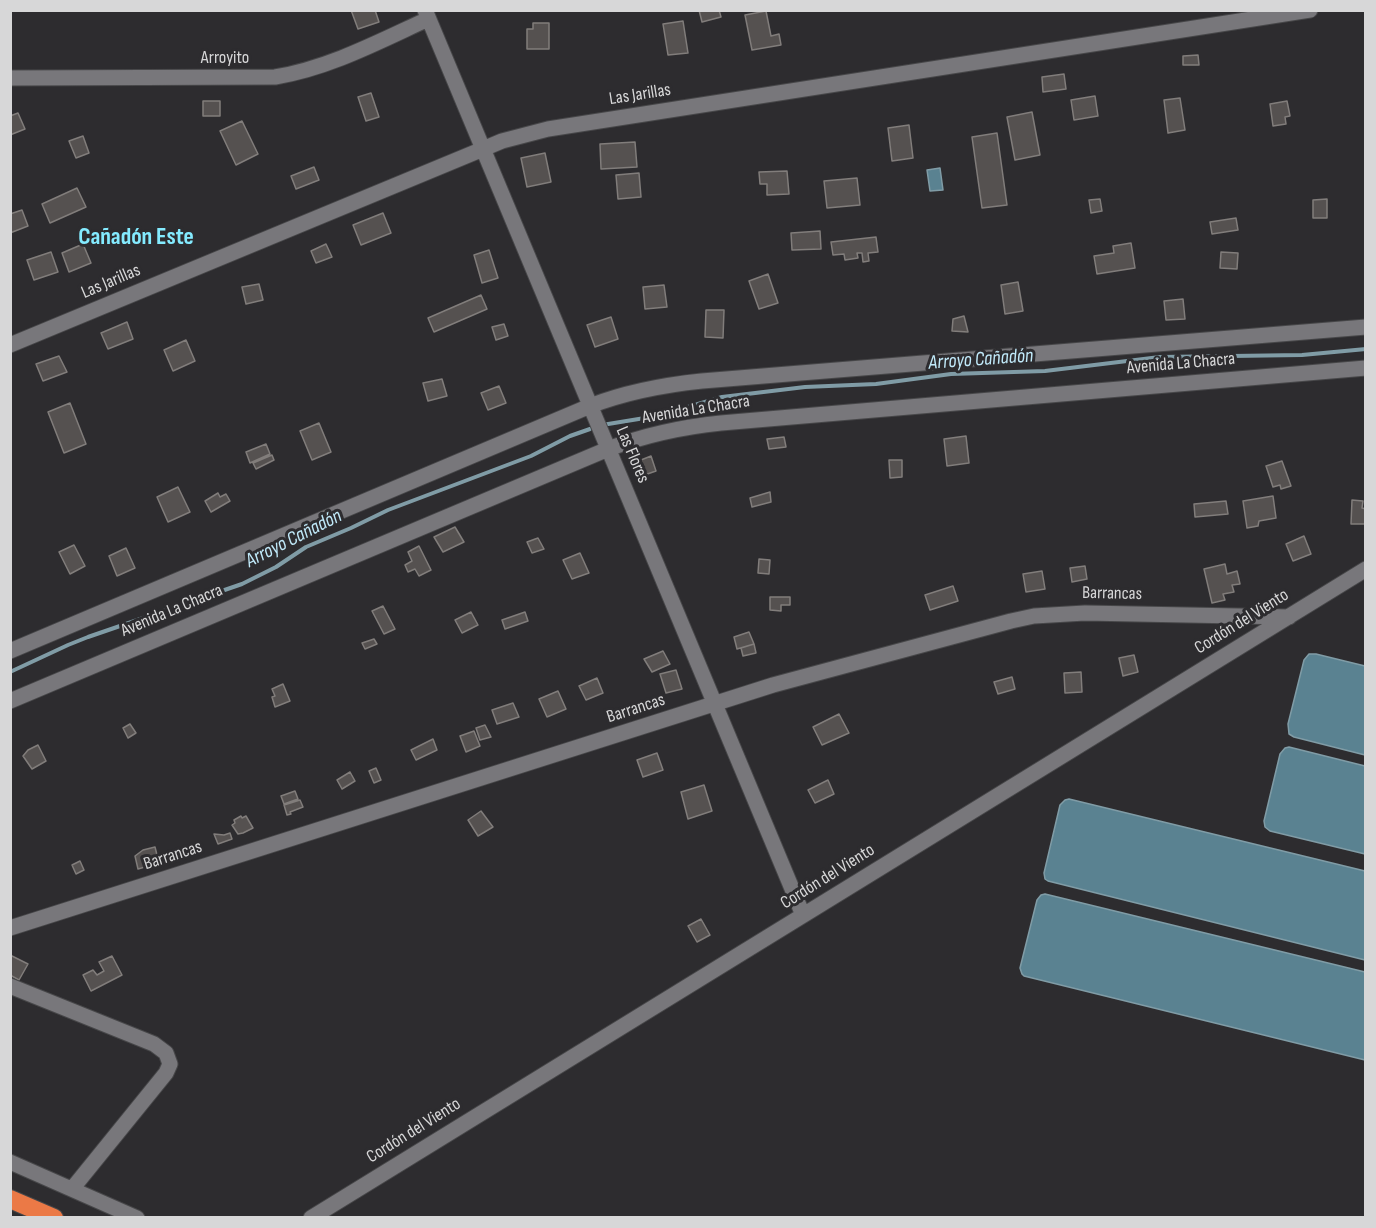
<!DOCTYPE html>
<meta charset="utf-8">
<style>
body{margin:0}
#map{position:relative;width:1376px;height:1228px;overflow:hidden;background:#2d2c2f;font-family:"Sofia Sans Condensed",sans-serif}
canvas{display:block}
.frame{position:absolute;inset:0;border:12px solid #d7d7d8;pointer-events:none}
</style>
<div id="map">
<canvas width="1376" height="1228"></canvas>
<div class="frame"></div>
</div>
<script>
const ctx = document.querySelector('canvas').getContext('2d');
ctx.lineJoin = 'round';
function fill(path, color) {
  ctx.fillStyle = color;
  ctx.fill(path, 'evenodd');
}
function trace(path, color, width, dash) {
  ctx.strokeStyle = color;
  ctx.lineWidth = width;
  ctx.lineCap = dash ? 'butt' : 'round';
  ctx.setLineDash(dash || []);
  ctx.stroke(path);
}
function write(font, color, halo, rows, align = 'center') {
  ctx.font = font + ' "Sofia Sans Condensed",sans-serif';
  ctx.lineWidth = 6;
  ctx.setLineDash([]);
  ctx.textBaseline = 'middle';
  ctx.strokeStyle = halo;
  ctx.fillStyle = color;
  for (const [text, x, y, turn = 0] of rows) {
    ctx.save();
    ctx.translate(x, y);
    ctx.rotate((+turn || 0) * Math.PI / 180);
    ctx.textAlign = isNaN(turn) ? turn : align;
    if (halo) ctx.strokeText(text, 0, 0);
    ctx.fillText(text, 0, 0);
    ctx.restore();
  }
}
const water = new Path2D(`
 M940 168 943 190 930 191 927 170Z
 M1309 654H1316L1365 666V755L1294 737 1289 734 1288 724 1304 660Z
 M1289 747 1365 766V854L1270 831 1265 827 1264 821 1280 754 1285 748Z
 M1069 799 1365 871V960L1048 881 1045 879 1044 873 1060 805 1065 800Z
 M1045 894 1365 972V1060L1024 976 1022 974 1020 968 1037 900 1041 895Z`);
const stream = new Path2D(`
 M602 425 657 416 722 397 805 387 876 384 951 374 1045 371 1160 357 1302 355 1366 349
 M10 672 68 645 88 637 242 584 276 567 306 547 351 528 388 510 531 456 570 436 590 429`);
const building = new Path2D(`
 M351 10H375L379 22 358 29Z
 M699 10H719L721 17 702 22Z
 M766 11 771 36 779 34 781 45 752 50 745 15Z
 M683 21 688 53 668 55 663 24Z
 M533 23H549V49H527V29H533Z
 M1198 55 1199 65H1183V56Z
 M1064 74 1066 89 1043 92 1042 77Z
 M371 93 379 117 366 121 358 97Z
 M1095 96 1098 116 1074 120 1071 100Z
 M1180 98 1185 130 1168 133 1164 100Z
 M203 101H220V116H203Z
 M1287 101 1290 116 1285 117 1286 124 1273 126 1270 104Z
 M1032 112 1040 155 1015 160 1007 117Z
 M18 113 25 129 10 135V116Z
 M242 121 258 154 236 165 220 131Z
 M909 125 913 158 892 161 888 128Z
 M997 133 1007 205 982 208 972 137Z
 M83 136 89 153 76 158 69 141Z
 M635 142 637 167 601 169 600 144Z
 M545 153 551 182 527 187 521 158Z
 M314 167 319 180 296 189 291 176Z
 M787 171 789 194 767 195V184H760L759 172Z
 M639 173 641 197 618 199 616 175Z
 M857 178 860 205 827 208 824 181Z
 M77 188 86 207 50 223 42 204Z
 M1100 199 1102 211 1091 213 1089 200Z
 M1327 199V218H1313V200Z
 M22 210 28 226 10 233V214Z
 M383 213 391 233 361 245 353 225Z
 M1236 218 1238 230 1212 234 1210 222Z
 M820 231 821 249 792 250 791 233Z
 M876 237 878 252 868 253 869 261 863 262 862 253H857L858 258 845 260 844 254 833 255 831 242Z
 M1131 243 1135 268 1097 274 1094 256 1114 253 1113 246Z
 M83 244 91 263 69 272 62 253Z
 M326 244 332 257 316 263 311 251Z
 M489 250 498 278 482 283 474 255Z
 M51 252 58 272 34 280 27 260Z
 M1221 252 1238 253 1237 269 1220 268Z
 M768 274 778 303 759 309 749 281Z
 M1018 282 1023 311 1005 314 1001 285Z
 M259 284 263 300 246 304 242 287Z
 M664 285 667 307 645 309 643 287Z
 M481 295 487 309 434 332 428 318Z
 M1183 299 1185 319 1166 320 1164 301Z
 M706 310H724L723 338 705 337Z
 M964 316 968 332 952 331 953 319Z
 M611 317 618 339 595 347 587 325Z
 M127 322 133 339 108 349 101 333Z
 M504 324 508 336 496 340 492 327Z
 M186 340 195 361 173 371 164 350Z
 M59 356 67 372 43 381 36 364Z
 M442 379 447 396 428 401 423 383Z
 M499 386 506 403 488 410 481 393Z
 M70 403 86 444 64 453 48 412Z
 M319 423 331 452 312 460 300 431Z
 M966 436 969 463 947 466 944 439Z
 M784 437 786 447 769 449 767 439Z
 M266 444 270 454 250 463 246 452Z
 M272 455 274 460 256 469 253 463Z
 M651 456 656 471 636 478 631 464Z
 M889 460H902V477L890 478Z
 M1282 461 1291 486 1281 489 1280 485 1273 487 1266 466Z
 M178 487 190 512 168 522 157 497Z
 M770 492 771 502 752 507 750 498Z
 M218 493 220 497 226 494 230 501 211 512 205 501Z
 M1273 496 1276 518 1259 521 1258 526 1247 528 1243 501Z
 M1352 500 1363 501 1362 508 1366 509V524H1351Z
 M1226 501 1228 514 1195 517 1194 504Z
 M455 527 464 542 443 552 434 537Z
 M1304 536 1311 554 1293 561 1286 544Z
 M538 538 544 549 532 553 527 542Z
 M74 545 85 566 70 574 59 552Z
 M419 546 431 570 419 576 415 569 408 572 405 565 412 561 408 552Z
 M126 548 135 568 117 576 109 556Z
 M580 553 589 573 572 579 563 560Z
 M759 559 770 560 769 574 758 573Z
 M1225 564 1227 574 1237 571 1240 584 1232 585 1234 592 1223 594 1225 600 1212 603 1204 569Z
 M1085 566 1087 579 1072 582 1070 568Z
 M1042 571 1045 589 1026 592 1023 574Z
 M953 586 958 601 930 610 925 595Z
 M770 597H790V605H781V611L770 610Z
 M383 606 395 629 384 634 372 611Z
 M471 612 478 625 462 633 455 620Z
 M525 612 528 621 505 629 502 620Z
 M749 632 754 644 737 649 734 637Z
 M374 639 377 644 365 649 362 643Z
 M754 644 756 653 743 656 741 648Z
 M663 651 670 664 652 672 644 659Z
 M1134 655 1138 672 1123 676 1119 658Z
 M676 670 682 689 666 693 660 674Z
 M1081 672 1082 692 1065 693 1064 673Z
 M1012 677 1015 689 998 694 994 682Z
 M597 678 603 693 586 700 579 686Z
 M283 684 290 701 275 707 272 697 275 696 272 689Z
 M558 691 566 709 547 717 539 699Z
 M513 703 519 717 497 724 492 710Z
 M839 714 849 733 822 745 813 727Z
 M130 724 136 733 128 738 123 728Z
 M485 725 491 737 480 740 476 728Z
 M474 731 480 746 466 752 460 736Z
 M433 739 437 750 416 760 411 750Z
 M38 745 46 761 32 769 23 756 28 750Z
 M657 753 663 770 643 777 637 760Z
 M376 768 381 780 374 783 369 771Z
 M350 772 355 781 342 789 337 780Z
 M828 780 834 794 815 803 808 790Z
 M704 785 712 811 688 819 681 792Z
 M295 791 298 799 284 804 281 796Z
 M300 800 303 807 290 812 291 814 287 815 284 805Z
 M481 811 493 827 478 836 468 820Z
 M241 816 242 818 246 816 253 828 243 833 238 834 232 825 235 823 234 820Z
 M230 833 232 839 218 844 214 834 224 835Z
 M155 847 159 863 138 869 135 856 143 850Z
 M80 861 84 870 76 874 72 865Z
 M701 919 710 935 697 942 688 926Z
 M10 955 28 964 19 980 10 975Z
 M112 956 122 975 91 991 83 975 93 970 97 975 104 971 99 962Z`);
const minor = new Path2D(`
 M425 10 803 915
 M10 78 275 77C329 68 378 42 428 19
 M10 345 483 149 502 141 548 129 1310 10
 M10 651 590 406C626 392 663 385 702 381L1366 327
 M10 701 608 449C645 435 682 427 721 423L1366 368
 M10 928 773 685 1011 621 1034 616 1085 613 1289 617
 M10 986 154 1044 166 1053 170 1064 166 1073 72 1189
 M10 1162 137 1218
 M311 1218 1366 569`);
const highway = new Path2D(`
 M10 1199 54 1218`);
const streetNames = [
 ["Arroyito",225,58],
 ["Las Jarillas",640,95,-9],
 ["Las Jarillas",111,282,-23],
 ["Avenida La Chacra",1181,364,-5],
 ["Avenida La Chacra",696,410,-9],
 ["Las Flores",632,455,67],
 ["Barrancas",1112,594,1],
 ["Avenida La Chacra",172,611,-23],
 ["Cordón del Viento",1242,622,-32],
 ["Barrancas",636,709,-18],
 ["Barrancas",173,856,-18],
 ["Cordón del Viento",828,877,-32],
 ["Cordón del Viento",414,1131,-32]
];
const waterNames = [
 ["Arroyo Cañadón",981,360,-4],
 ["Arroyo Cañadón",294,539,-27]
];
const districtNames = [
 ["Cañadón Este",136,238]
];
fill(water, '#5a8291');
trace(water, '#809ca6', 1.5);
trace(stream, '#809ca6', 4);
fill(building, '#555150');
trace(building, '#817d7b', 1.5);
trace(minor, '#474749', 17);
trace(highway, '#474749', 20);
trace(minor, '#78777b', 15);
trace(highway, '#eb7946', 18);
write('18px', '#d7d7d8', '#2d2c2f', streetNames);
write('italic 20px', '#c1eafa', '#2d2c2f', waterNames);
write('bold 24px', '#84ebff', '#2d2c2f', districtNames);
</script>
